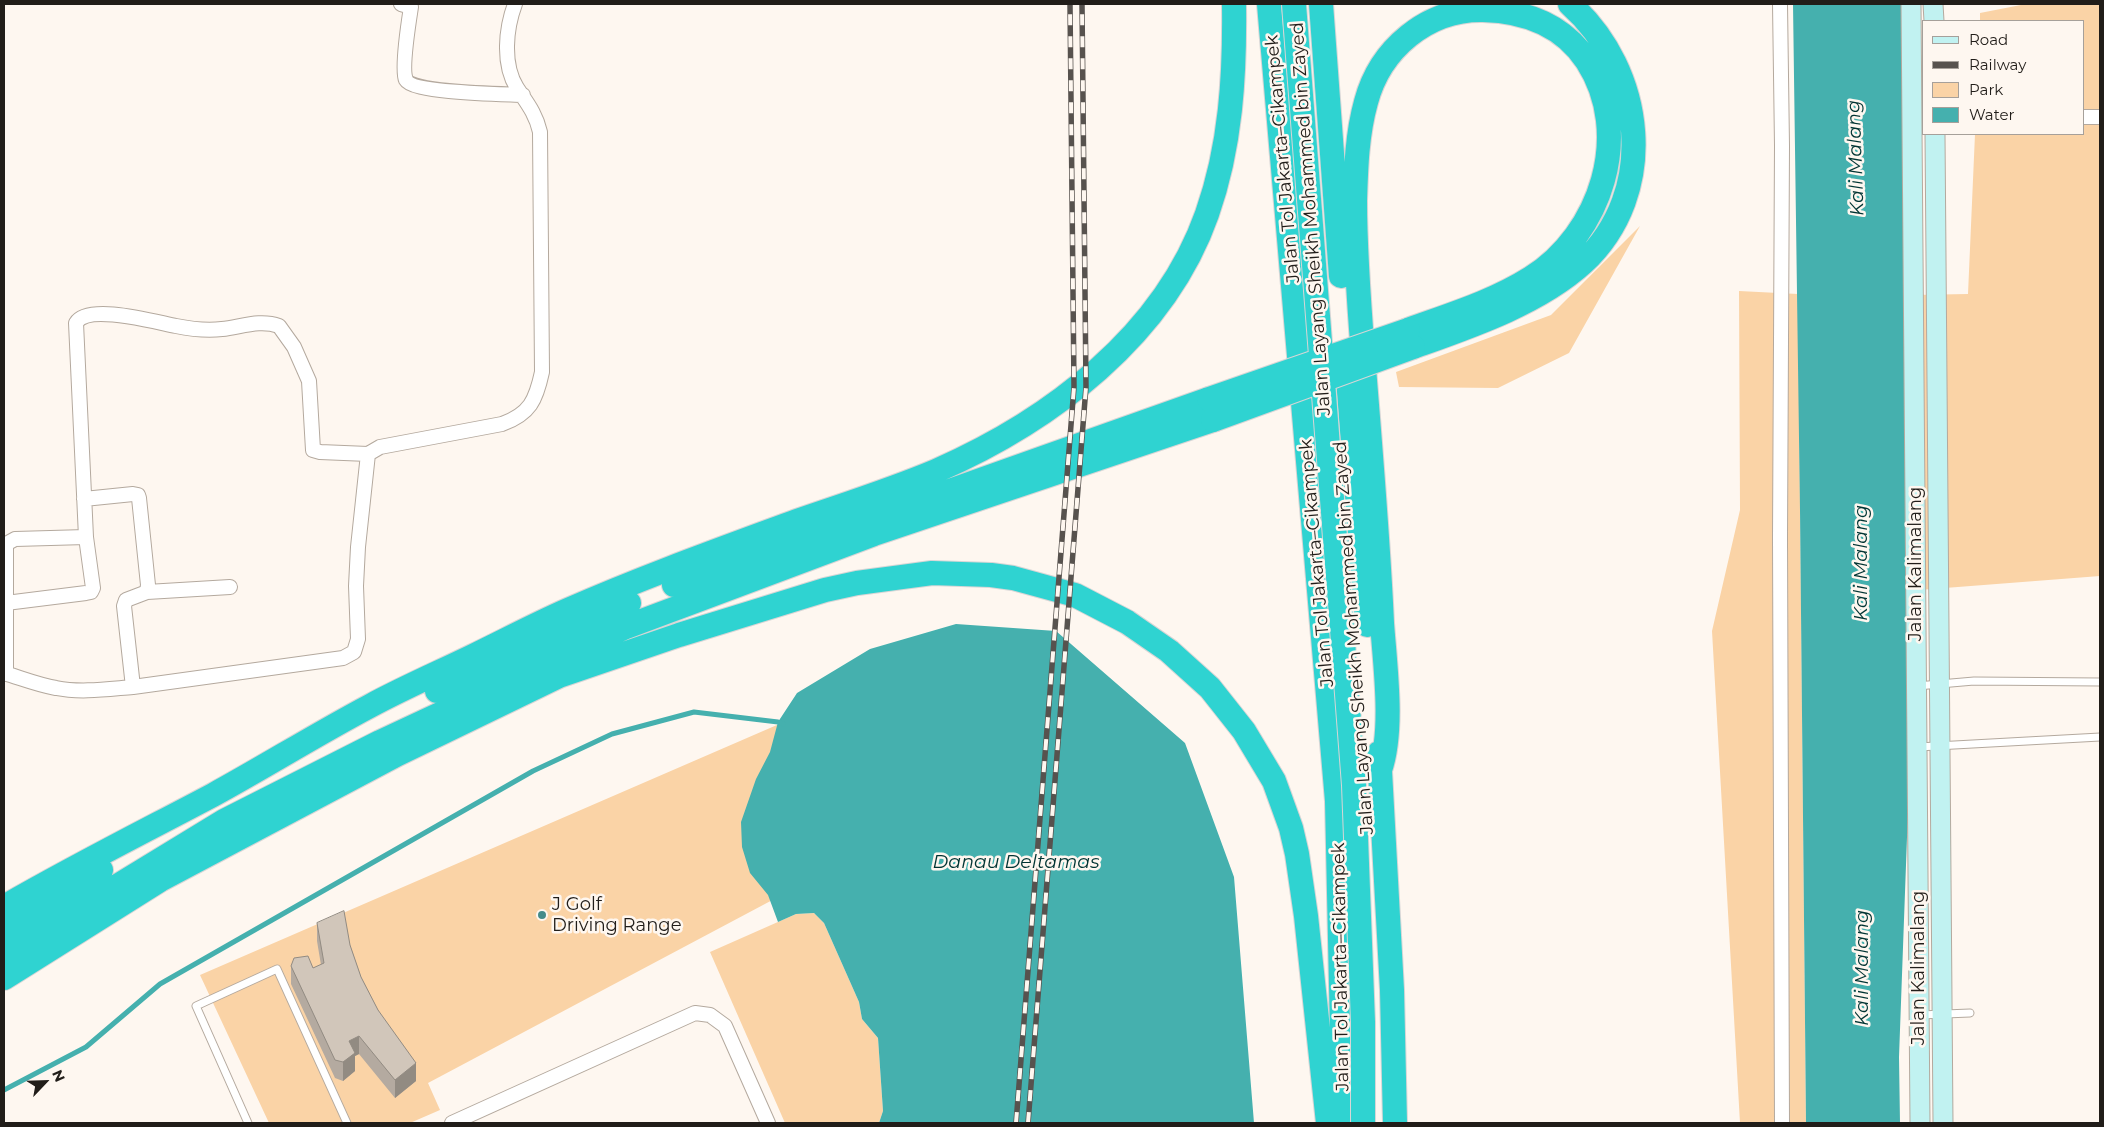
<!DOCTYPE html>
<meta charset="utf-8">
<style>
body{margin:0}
#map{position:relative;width:2104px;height:1127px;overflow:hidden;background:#fef7f0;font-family:Montserrat,sans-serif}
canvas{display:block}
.frame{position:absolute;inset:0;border:5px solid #211d19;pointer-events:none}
.legend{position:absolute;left:1922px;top:20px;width:162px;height:115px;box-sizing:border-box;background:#fef7f0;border:1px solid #a6a09a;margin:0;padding:6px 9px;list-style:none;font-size:15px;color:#211d19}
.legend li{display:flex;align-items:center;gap:10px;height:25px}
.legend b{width:25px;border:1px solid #a6a09a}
.north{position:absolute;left:20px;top:1057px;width:50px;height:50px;-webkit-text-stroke:4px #fef7f0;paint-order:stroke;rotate:66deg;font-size:14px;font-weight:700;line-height:20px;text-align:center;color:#211d19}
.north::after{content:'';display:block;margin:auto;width:18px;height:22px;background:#211d19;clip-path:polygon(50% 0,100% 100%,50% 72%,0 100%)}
</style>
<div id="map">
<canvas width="2104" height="1127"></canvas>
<div class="frame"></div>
<ul class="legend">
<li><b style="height:6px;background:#c1f2f1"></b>Road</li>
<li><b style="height:6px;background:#57524e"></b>Railway</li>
<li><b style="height:14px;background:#fad3a6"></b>Park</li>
<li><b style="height:14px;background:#45b0ae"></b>Water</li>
</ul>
<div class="north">N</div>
</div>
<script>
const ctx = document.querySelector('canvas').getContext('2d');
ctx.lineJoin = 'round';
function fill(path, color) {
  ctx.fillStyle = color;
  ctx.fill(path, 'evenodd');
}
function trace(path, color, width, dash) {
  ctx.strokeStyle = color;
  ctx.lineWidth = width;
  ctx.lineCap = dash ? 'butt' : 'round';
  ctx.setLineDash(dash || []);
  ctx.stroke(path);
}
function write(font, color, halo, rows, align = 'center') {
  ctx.font = font + ' Montserrat,sans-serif';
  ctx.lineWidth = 5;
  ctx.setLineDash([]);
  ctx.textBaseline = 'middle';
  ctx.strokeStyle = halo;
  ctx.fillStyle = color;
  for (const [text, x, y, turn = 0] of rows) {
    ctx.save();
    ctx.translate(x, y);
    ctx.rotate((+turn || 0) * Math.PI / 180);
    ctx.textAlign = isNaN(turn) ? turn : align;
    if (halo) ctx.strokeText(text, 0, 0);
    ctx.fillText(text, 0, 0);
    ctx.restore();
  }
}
const green = new Path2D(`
 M2026 4H2100V576L1919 590 1913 295 1968 294 1975 134H2083V21H1980V13Z
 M1640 226 1569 353 1498 388 1399 387 1396 372 1551 315Z
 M1739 291 1798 294 1806 1123H1740L1712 631 1740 510Z
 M800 715 859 854 428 1083 440 1110 410 1123H269L200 975Z
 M814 913 824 923 859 1002 862 1019 878 1038 883 1111 879 1123H785L710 952 796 914Z`);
const water = new Path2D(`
 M1793 4H1911L1916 590 1899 1057 1900 1123H1806L1800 510Z
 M956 624 1056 631 1185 743 1234 877 1254 1123H879L883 1111 878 1038 862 1019 859 1002 824 923 814 913 796 914 778 922 768 895 750 873 742 847 741 822 756 779 770 752 778 722 797 693 870 649Z`);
const stream = new Path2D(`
 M4 1090 86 1047 160 984 533 771 612 734 694 712 778 722 783 724`);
const lane = new Path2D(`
 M1917 686 1974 681 2100 682
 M1918 747 2100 737
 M1920 1015 1970 1013
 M248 1123 196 1006 277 969 347 1123`);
const street = new Path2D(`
 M401 4 411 7C409 20 401 69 406 80 413 93 505 94 523 95
 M1780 4 1782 146 1780 537 1782 1123
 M2083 117H2100
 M84 499 133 494 138 495 139 498 148 585 147 592 126 600 124 606 133 687
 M147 592 230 587
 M6 603 86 593 91 592 93 588 86 537 76 323C88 303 155 322 176 326 191 329 206 331 222 329 241 327 260 319 279 326L294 347 309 381 313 450 320 452 368 454
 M4 673C21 678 38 685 56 688 81 693 108 689 133 687L343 658 354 652 358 639 356 586 358 547 368 454 380 447 502 424C530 414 536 400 542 372L540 132C536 114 527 103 517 88 502 64 506 28 515 4
 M6 674V544L15 539 86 537
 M452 1123 695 1013 710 1015 725 1026 768 1123`);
const secondary = new Path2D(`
 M1911 4 1920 1123
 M1933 4 1934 21
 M1935 134 1943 1123`);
const highway = new Path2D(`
 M1269 4 1337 801 1344 1123
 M1321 4 1341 276
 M1413 347C1469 327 1538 304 1583 263 1659 192 1645 71 1570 4
 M1346 352 1367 625
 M674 585 733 562 910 505 1209 399
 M437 691 629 603
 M1379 753 1392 990 1395 1123
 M1380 770C1394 730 1385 665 1382 623 1378 534 1370 445 1363 355 1359 304 1355 253 1355 201 1356 168 1357 134 1366 102 1380 49 1427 9 1483 10 1525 11 1563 25 1587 61 1634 134 1601 234 1531 278 1493 302 1449 315 1408 330
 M4 907C73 867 143 832 213 795 266 766 317 734 370 706 403 688 438 673 473 656 504 641 536 624 568 610 643 577 721 549 797 521 843 505 891 490 936 471 1050 421 1164 336 1207 214 1231 146 1235 75 1234 4
 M4 929 101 870
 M4 955 224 821 380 742 626 627 874 534 1213 420
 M4 978 160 880 398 754 559 676 679 635 825 590 857 583 932 573 991 575 1013 578 1075 595 1127 622 1169 651 1210 688 1244 731 1274 781 1291 828 1297 854 1306 916 1328 1123`);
const rail = new Path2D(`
 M1016 1123 1074 387 1070 4
 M1028 1123 1086 387 1082 4`);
const highwayBridge = new Path2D(`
 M1294 4 1354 785 1363 1022V1123
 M1209 399 1408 330
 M1213 420 1413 347`);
const wall = new Path2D(`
 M317 923 350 945 361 977 378 1010 416 1081 395 1098 359 1054 355 1056V1071L343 1081 335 1078 291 984V966L313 968 321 965 317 941Z`);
const shadedWall = new Path2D(`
 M359 1036V1054L355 1056V1071L343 1081V1062L349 1041Z
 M416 1063V1081L395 1098V1080Z`);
const building = new Path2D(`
 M344 911 350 945 361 977 378 1010 416 1063 395 1080 359 1036 349 1041 355 1053 343 1062 335 1060 291 966 294 958 308 956 313 968 324 963 317 923Z`);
const markers = [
 [542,915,5,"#448b8a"]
];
const streetNames = [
 ["Jalan Tol Jakarta–Cikampek",1283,159,-95],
 ["Jalan Layang Sheikh Mohammed bin Zayed",1311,219,-94],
 ["Jalan Tol Jakarta–Cikampek",1317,563,-95],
 ["Jalan Kalimalang",1916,564,-90],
 ["Jalan Layang Sheikh Mohammed bin Zayed",1354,638,-94],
 ["Jalan Tol Jakarta–Cikampek",1341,967,-91],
 ["Jalan Kalimalang",1919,968,-90]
];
const poiNames = [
 ["J Golf",552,905],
 ["Driving Range",552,926]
];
const waterNames = [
 ["Kali Malang",1856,158,-92],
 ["Kali Malang",1861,563,-90],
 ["Danau Deltamas",1016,862],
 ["Kali Malang",1862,968,-90]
];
fill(green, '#fad3a6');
fill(water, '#45b0ae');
trace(stream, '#45b0ae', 5);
trace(lane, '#b4a99e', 9);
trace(street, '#b4a99e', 16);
trace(secondary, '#b4a99e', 21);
trace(highway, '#d7d6d6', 26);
trace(lane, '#fff', 7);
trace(street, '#fff', 14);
trace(secondary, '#c1f2f1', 19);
trace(highway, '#2fd3d1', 24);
trace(rail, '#57524e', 5.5);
trace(rail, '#fef7f0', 4, [11]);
trace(highwayBridge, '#d7d6d6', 26, []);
trace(highwayBridge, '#2fd3d1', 24);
fill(wall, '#b4aaa0');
fill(shadedWall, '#928b82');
fill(building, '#d1c6ba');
trace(building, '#928b82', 1);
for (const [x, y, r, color] of markers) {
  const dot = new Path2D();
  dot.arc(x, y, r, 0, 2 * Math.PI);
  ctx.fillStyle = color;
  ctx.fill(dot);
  trace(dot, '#fef7f0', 2);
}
write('18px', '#211d19', '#fef7f0', streetNames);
write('18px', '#211d19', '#fef7f0', poiNames, 'left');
write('italic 19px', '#003433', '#fef7f0', waterNames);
</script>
